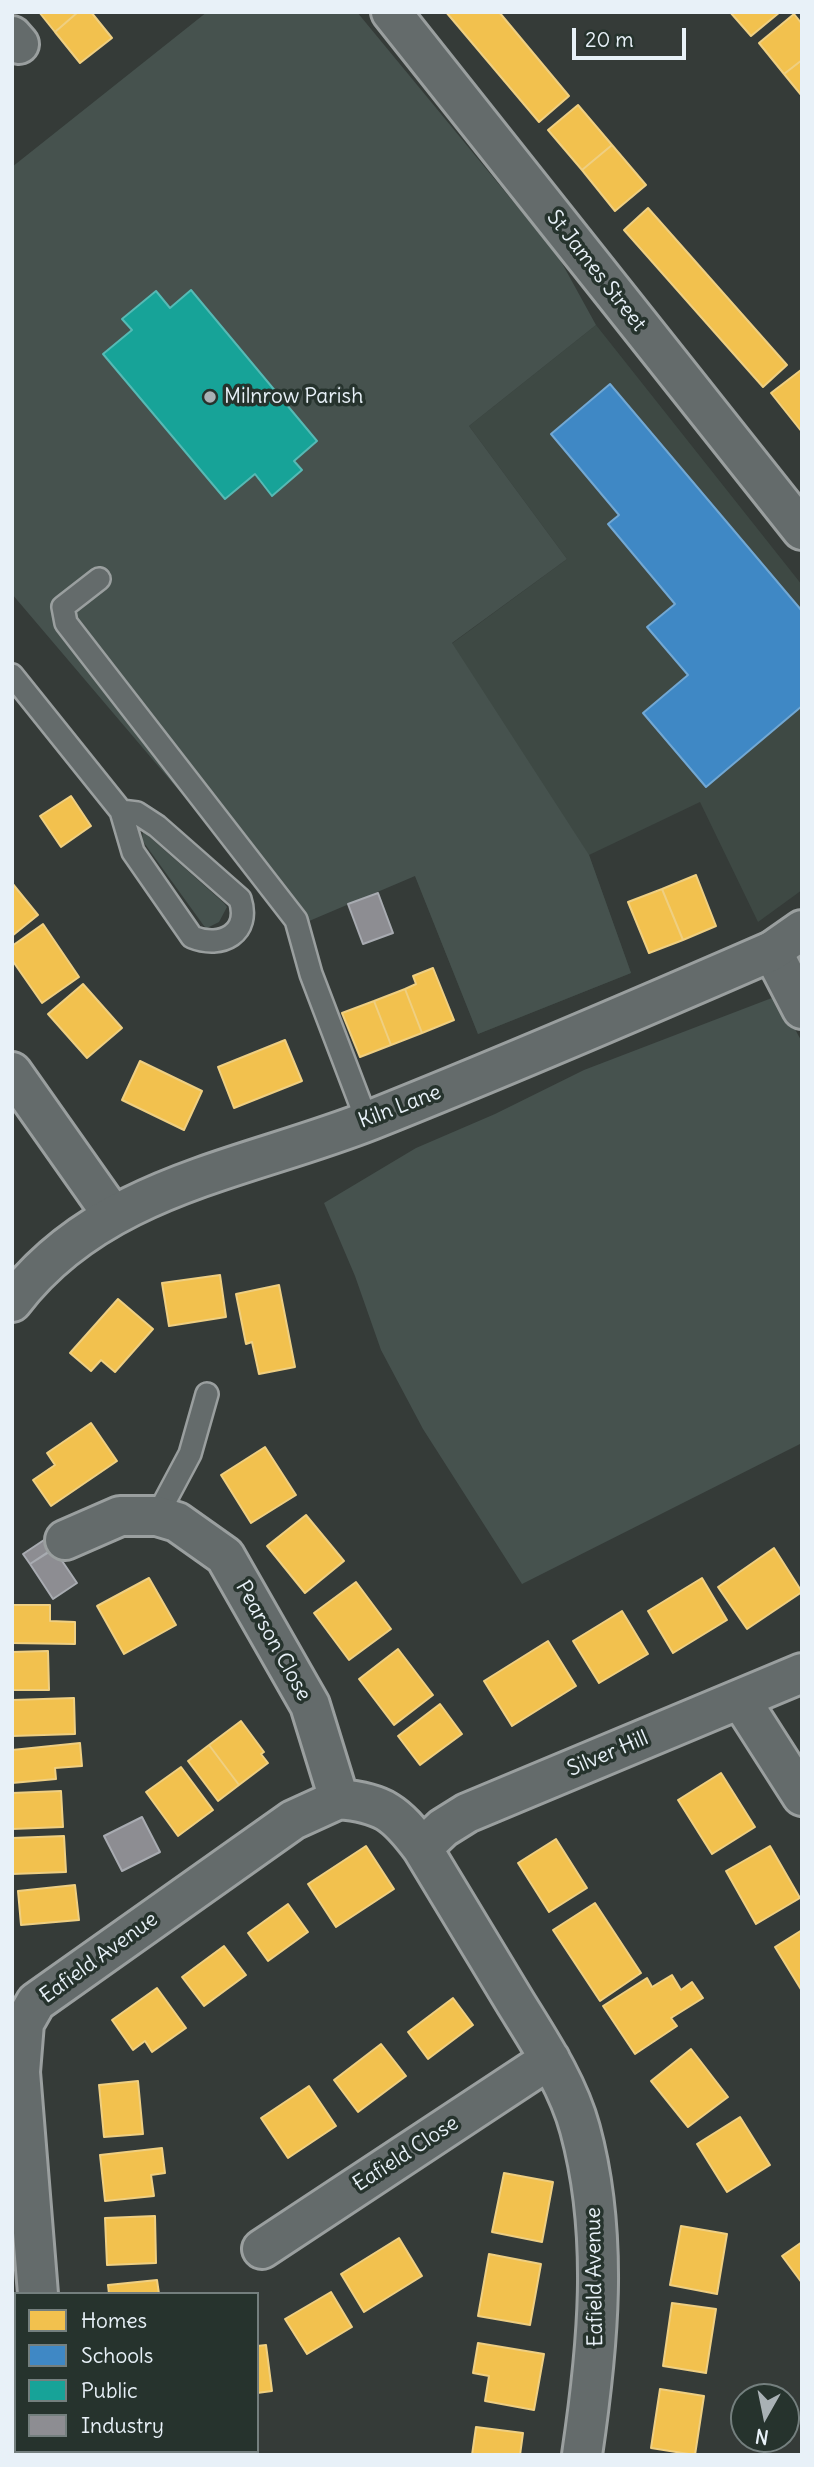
<!DOCTYPE html>
<style>
body{margin:0}
#map{position:relative;width:814px;height:2467px;overflow:hidden;background:#353b38;font-family:Delius,sans-serif}
canvas{display:block}
.frame{position:absolute;inset:0;border:14px solid #e8f1f8;pointer-events:none}
.legend{position:absolute;left:14px;top:2292px;width:245px;height:161px;box-sizing:border-box;background:#26332d;border:2px solid #747f7e;margin:0;padding:9px 12px;list-style:none;font-size:21px;color:#e8f1f8}
.legend li{display:flex;align-items:center;gap:14px;height:35px}
.legend b{width:35px;border:2px solid #747f7e}
.north{position:absolute;left:730px;top:2383px;width:70px;height:70px;box-sizing:border-box;background:#26332d;border:2px solid #747f7e;border-radius:50%;rotate:189deg;font-size:19px;font-weight:700;line-height:28px;text-align:center;color:#e8f1f8}
.north::after{content:'';display:block;margin:auto;width:24px;height:32px;background:#a9b1b5;clip-path:polygon(50% 0,100% 100%,50% 72%,0 100%)}
.scale{position:absolute;left:572px;top:28px;width:114px;height:32px;box-sizing:border-box;border:4px solid #e8f1f8;border-top:0;padding-left:9px;font-size:21px;line-height:24px;white-space:nowrap;color:#e8f1f8;-webkit-text-stroke:5px #26332d;paint-order:stroke}
</style>
<div id="map">
<canvas width="814" height="2467"></canvas>
<div class="frame"></div>
<ul class="legend">
<li><b style="height:19px;background:#f2c14e"></b>Homes</li>
<li><b style="height:19px;background:#3f88c5"></b>Schools</li>
<li><b style="height:19px;background:#17a398"></b>Public</li>
<li><b style="height:19px;background:#8d8d92"></b>Industry</li>
</ul>
<div class="north">N</div>
<div class="scale">20 m</div>
</div>
<script>
const ctx = document.querySelector('canvas').getContext('2d');
ctx.lineJoin = 'round';
function fill(path, color) {
  ctx.fillStyle = color;
  ctx.fill(path, 'evenodd');
}
function trace(path, color, width, dash) {
  ctx.strokeStyle = color;
  ctx.lineWidth = width;
  ctx.lineCap = dash ? 'butt' : 'round';
  ctx.setLineDash(dash || []);
  ctx.stroke(path);
}
function write(font, color, halo, rows, align = 'center') {
  ctx.font = font + ' Delius,sans-serif';
  ctx.lineWidth = 7;
  ctx.setLineDash([]);
  ctx.textBaseline = 'middle';
  ctx.strokeStyle = halo;
  ctx.fillStyle = color;
  for (const [text, x, y, turn = 0] of rows) {
    ctx.save();
    ctx.translate(x, y);
    ctx.rotate((+turn || 0) * Math.PI / 180);
    ctx.textAlign = isNaN(turn) ? turn : align;
    if (halo) ctx.strokeText(text, 0, 0);
    ctx.fillText(text, 0, 0);
    ctx.restore();
  }
}
const built = new Path2D(`
 M596 325 802 585V890L758 922 700 802 589 855 631 973 478 1034 352 717 567 559 469 426Z`);
const green = new Path2D(`
 M207 12H357L558 256 596 325 469 426 567 559 452 643 589 855 631 973 478 1034 415 876 295 927 12 594V167Z
 M143 831 224 903 227 907 219 922 207 928 204 926 142 840Z
 M777 996 802 1042V1443L522 1584 423 1429 381 1350 355 1276 324 1203 416 1148 495 1114 584 1070Z`);
const homes = new Path2D(`
 M39 12H78L55 32Z
 M78 12H91L112 38 80 63 55 32Z
 M446 12H499L569 96 539 122Z
 M730 12H780L751 36Z
 M794 14 802 24V60L784 74 759 43Z
 M802 60V96L784 74Z
 M578 105 612 145 582 170 548 130Z
 M612 145 646 185 615 211 582 170Z
 M648 208 787 365 763 387 624 230Z
 M801 370 802 371V432L771 393Z
 M71 796 91 826 61 847 40 816Z
 M696 875 716 926 683 940 662 889Z
 M12 883 38 915 12 936Z
 M662 889 683 940 649 953 628 902Z
 M43 924 79 977 42 1003 12 960V946Z
 M433 968 454 1020 422 1033 405 989 416 984 413 976Z
 M83 984 122 1028 87 1058 48 1014Z
 M405 989 422 1033 391 1045 374 1001Z
 M374 1001 391 1045 360 1057 342 1013Z
 M285 1040 302 1081 234 1108 218 1067Z
 M140 1061 202 1091 184 1130 122 1100Z
 M220 1275 226 1317 169 1326 162 1283Z
 M279 1285 295 1367 259 1374 252 1342 246 1344 236 1294Z
 M118 1299 153 1329 115 1372 101 1360 91 1371 70 1353Z
 M91 1423 117 1461 51 1506 33 1480 55 1465 47 1453Z
 M265 1447 296 1495 251 1523 221 1475Z
 M306 1515 344 1561 305 1593 267 1546Z
 M774 1548 802 1592 747 1629 718 1587Z
 M149 1578 176 1625 124 1654 97 1606Z
 M702 1578 727 1620 673 1653 648 1611Z
 M356 1582 391 1629 349 1660 314 1613Z
 M12 1605H50V1621L75 1622V1644L12 1643Z
 M622 1611 648 1654 599 1683 573 1641Z
 M548 1641 576 1686 512 1726 484 1681Z
 M398 1649 433 1695 394 1725 359 1679Z
 M48 1651 49 1690H12V1652Z
 M74 1698 75 1734 12 1736V1700Z
 M440 1704 462 1734 420 1765 398 1736Z
 M241 1721 264 1752 261 1754 268 1763 239 1785 209 1745Z
 M80 1743 82 1766 55 1768 56 1779 12 1783V1750Z
 M209 1745 239 1785 218 1801 188 1761Z
 M181 1767 213 1810 178 1836 146 1792Z
 M721 1773 755 1827 712 1854 678 1800Z
 M61 1791 63 1827 12 1829V1793Z
 M64 1836 66 1872 12 1874V1838Z
 M556 1839 587 1888 549 1912 518 1863Z
 M366 1846 394 1889 336 1927 308 1884Z
 M770 1846 800 1898 756 1924 726 1871Z
 M75 1885 79 1920 21 1925 18 1891Z
 M595 1903 641 1973 600 2001 553 1930Z
 M288 1904 308 1932 268 1961 248 1933Z
 M802 1930V1991L775 1947Z
 M224 1946 246 1975 204 2006 182 1977Z
 M672 1975 681 1990 692 1982 703 1998 671 2018 677 2026 635 2054 603 2006 647 1978 652 1987Z
 M157 1988 186 2028 152 2052 145 2041 133 2050 112 2020Z
 M453 1998 473 2025 428 2059 408 2032Z
 M381 2044 406 2076 358 2112 334 2080Z
 M691 2049 728 2097 688 2127 651 2081Z
 M138 2081 143 2134 104 2137 99 2085Z
 M309 2086 336 2126 288 2158 261 2118Z
 M740 2117 770 2165 727 2192 697 2144Z
 M162 2148 165 2173 151 2175 154 2196 105 2201 100 2155Z
 M504 2173 553 2182 542 2242 492 2232Z
 M155 2216 156 2263 107 2265 105 2218Z
 M681 2226 727 2234 717 2294 670 2285Z
 M399 2238 422 2276 364 2312 341 2274Z
 M802 2242V2283L782 2256Z
 M489 2254 541 2264 530 2325 478 2316Z
 M157 2280 159 2294H109L108 2285Z
 M331 2292 352 2327 307 2354 285 2319Z
 M672 2303 716 2309 706 2373 663 2366Z
 M478 2343 544 2354 534 2410 485 2401 489 2376 473 2373Z
 M266 2345 272 2391 257 2393V2346Z
 M660 2389 704 2396 695 2455 651 2448Z
 M476 2427 523 2433 520 2455H472Z
 M123 2451H170V2455H123Z`);
const schools = new Path2D(`
 M610 384 802 611V706L706 787 643 713 688 675 647 627 675 604 608 524 619 515 551 434Z`);
const public = new Path2D(`
 M191 290 317 441 294 461 302 470 272 496 255 474 225 499 103 354 132 330 122 319 156 291 170 308Z`);
const industry = new Path2D(`
 M378 893 393 933 363 944 348 904Z
 M47 1538 54 1548 30 1564 23 1554Z
 M54 1549 77 1583 53 1599 30 1564Z
 M142 1817 160 1852 122 1871 104 1836Z`);
const lane = new Path2D(`
 M99 579 63 607 66 623 296 920 311 974 367 1121
 M12 675 121 811 133 852 192 937C222 949 251 933 240 899L157 826 137 813 121 811
 M157 1516 190 1454 207 1394`);
const street = new Path2D(`
 M391 12 802 530
 M12 36 19 44
 M772 951 802 1009
 M12 1072 112 1214
 M65 1540 120 1516H157L177 1522 225 1556 310 1705 339 1799C383 1803 396 1813 422 1848 453 1899 484 1951 515 2002 539 2041 568 2084 580 2129 609 2236 598 2347 582 2455
 M740 1699 802 1796
 M422 1848 443 1828 467 1813 802 1673
 M262 2249 550 2059
 M38 2294 20 2072 24 2023 36 2002 293 1820 339 1799
 M51 2451 52 2455`);
const secondary = new Path2D(`
 M12 1302C100 1186 244 1170 371 1120 506 1066 639 1009 772 951L802 930`);
const markers = [
 [210,397,7,"#a9b1b5"]
];
const streetNames = [
 ["St James Street",596,271,52],
 ["Kiln Lane",400,1107,-21],
 ["Pearson Close",273,1641,61],
 ["Silver Hill",608,1754,-23],
 ["Eafield Avenue",99,1958,-36],
 ["Eafield Close",406,2154,-33],
 ["Eafield Avenue",595,2277,-91]
];
const poiNames = [
 ["Milnrow Parish",224,397]
];
fill(built, '#3e4944');
fill(green, '#46524e');
fill(homes, '#f2c14e');
trace(homes, '#efcf81', 2);
fill(schools, '#3f88c5');
trace(schools, '#72a8d4', 2);
fill(public, '#17a398');
trace(public, '#56bab5', 2);
fill(industry, '#8d8d92');
trace(industry, '#a8abb1', 2);
trace(lane, '#9a9f9f', 26);
trace(street, '#9a9f9f', 44);
trace(secondary, '#9a9f9f', 44);
trace(lane, '#646b6b', 21);
trace(street, '#646b6b', 38);
trace(secondary, '#646b6b', 38);
for (const [x, y, r, color] of markers) {
  const dot = new Path2D();
  dot.arc(x, y, r, 0, 2 * Math.PI);
  ctx.fillStyle = color;
  ctx.fill(dot);
  trace(dot, '#26332d', 2.5);
}
write('21px', '#e8f1f8', '#26332d', streetNames);
write('21px', '#e8f1f8', '#26332d', poiNames, 'left');
</script>
